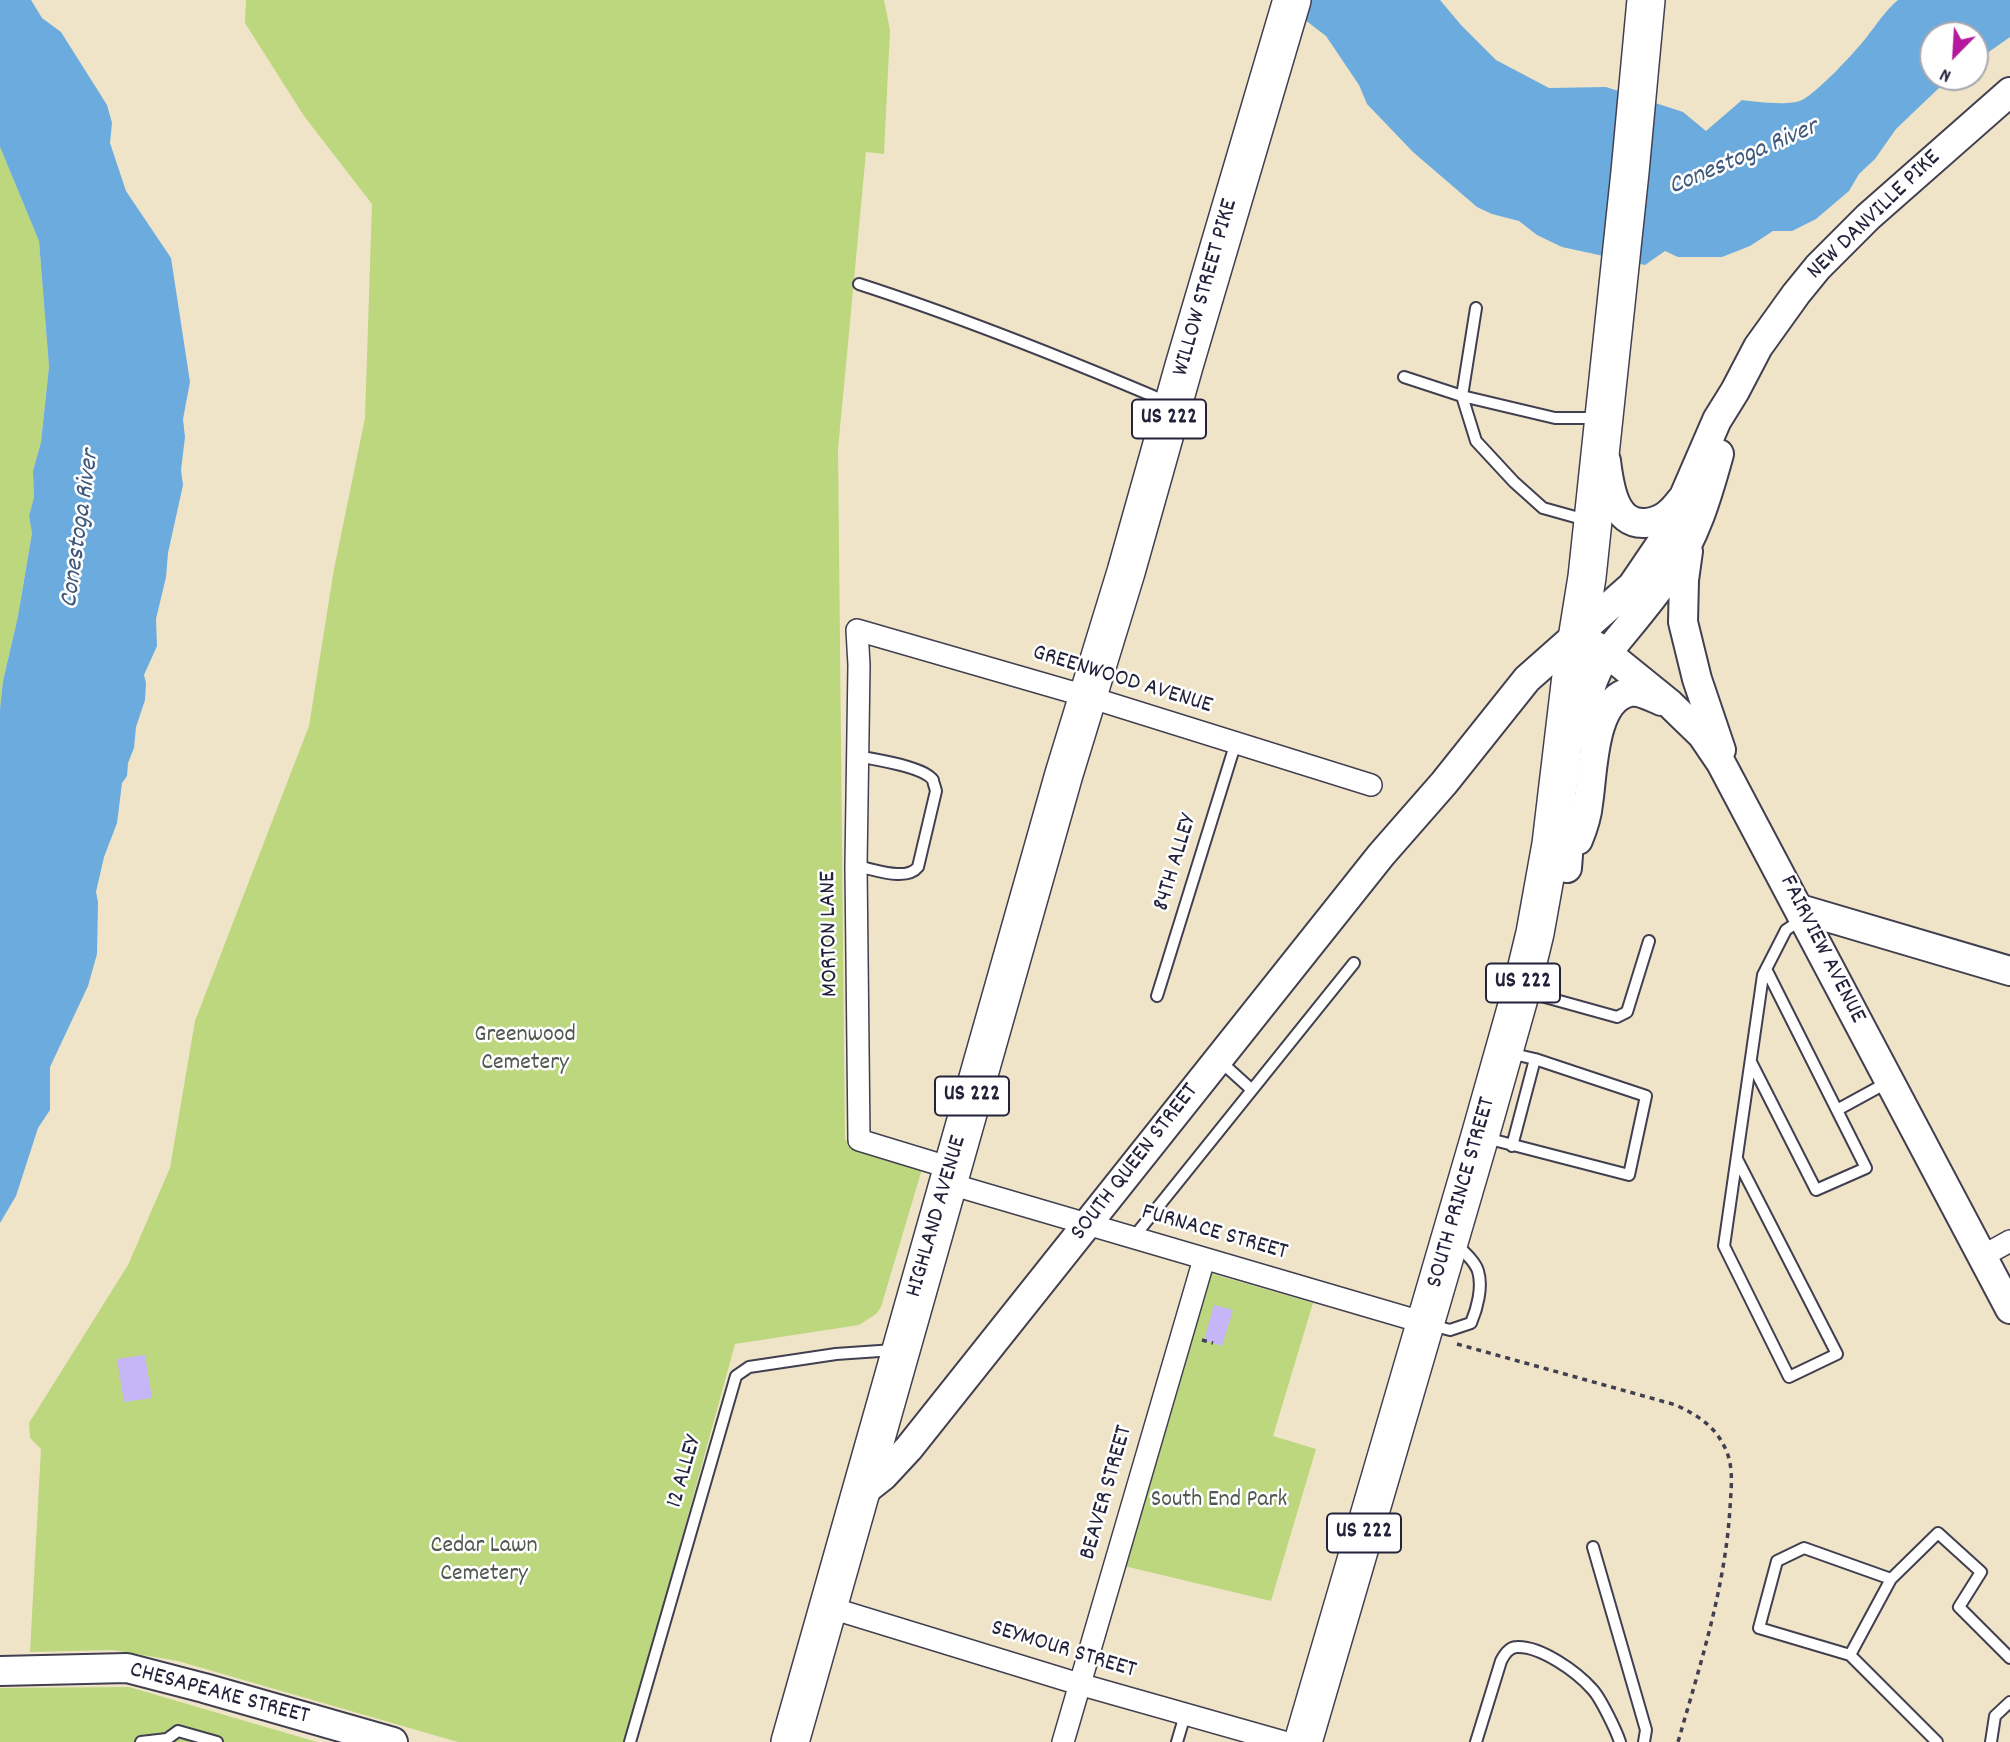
<!DOCTYPE html>
<style>
body{margin:0}
#map{position:relative;width:2010px;height:1742px;overflow:hidden;background:#efe4c8;font-family:Dekko,sans-serif}
canvas{display:block}
.north{position:absolute;left:1919px;top:21px;width:70px;height:70px;box-sizing:border-box;background:#fff;border:2px solid #a7a7b1;border-radius:50%;rotate:204deg;font-size:19px;font-weight:700;line-height:28px;text-align:center;color:#22223b}
.north::after{content:'';display:block;margin:auto;width:24px;height:32px;background:#b5179e;clip-path:polygon(50% 0,100% 100%,50% 72%,0 100%)}
</style>
<div id="map">
<canvas width="2010" height="1742"></canvas>
<div class="north">N</div>
</div>
<script>
const ctx = document.querySelector('canvas').getContext('2d');
ctx.lineJoin = 'round';
function fill(path, color) {
  ctx.fillStyle = color;
  ctx.fill(path, 'evenodd');
}
function trace(path, color, width, dash) {
  ctx.strokeStyle = color;
  ctx.lineWidth = width;
  ctx.lineCap = dash ? 'butt' : 'round';
  ctx.setLineDash(dash || []);
  ctx.stroke(path);
}
function write(font, color, halo, rows, align = 'center') {
  ctx.font = font + ' Dekko,sans-serif';
  ctx.lineWidth = 5;
  ctx.setLineDash([]);
  ctx.textBaseline = 'middle';
  ctx.strokeStyle = halo;
  ctx.fillStyle = color;
  for (const [text, x, y, turn = 0] of rows) {
    ctx.save();
    ctx.translate(x, y);
    ctx.rotate((+turn || 0) * Math.PI / 180);
    ctx.textAlign = isNaN(turn) ? turn : align;
    if (halo) ctx.strokeText(text, 0, 0);
    ctx.fillText(text, 0, 0);
    ctx.restore();
  }
}
const green = new Path2D(`
 M246 0H884L890 30 884 154 866 152 838 449 845 1140 922 1169 881 1307 876 1314 859 1325 735 1344 630 1727 623 1742H458L178 1661 113 1650 30 1652 41 1449 30 1438 29 1423 128 1265 170 1168 195 1021 309 726 334 569 365 418 372 204 304 116 245 23Z
 M0 147 39 241 49 367 41 442 33 471 34 497 29 516 32 532 18 616 3 681 0 709Z
 M1206 1272 1313 1303 1273 1436 1316 1449 1271 1601 1120 1565Z
 M129 1687 317 1742H0V1688Z`);
const water = new Path2D(`
 M0 0H31L42 18 61 32 107 105 112 123 110 143 126 191 171 258 190 382 183 419 185 437 181 470 183 485 168 553 166 577 156 619 157 646 144 675 146 683 145 700 136 727 134 748 128 763 127 776 122 783 117 823 104 857 96 892 98 902 97 954 88 986 50 1067V1110L38 1128 16 1196 0 1223V709L3 681 18 616 32 533 29 516 34 497 33 471 41 442 49 367 39 241 0 147Z
 M1279 0H1440L1461 25 1496 60 1549 88 1606 87 1683 112 1706 131 1742 100C1755 102 1791 106 1802 100 1818 92 1854 53 1866 38 1876 25 1885 11 1898 0H2010V37L1983 56 1975 66V35H1933V77H1966L1961 84 1939 88 1896 129 1875 159 1859 174 1849 191 1816 219 1792 231H1773L1750 246 1722 257H1678L1665 251 1645 265 1562 247 1537 235 1519 221 1492 214 1477 207 1413 152 1367 104 1359 85 1326 36Z`);
const building = new Path2D(`
 M1214 1305 1233 1310 1222 1346 1204 1340Z
 M145 1355 152 1398 124 1402 117 1359Z`);
const path = new Path2D(`
 M1202 1340 1213 1343
 M1457 1344 1676 1405C1699 1416 1716 1427 1726 1450 1734 1468 1731 1489 1730 1508 1725 1589 1700 1665 1678 1742`);
const lane = new Path2D(`
 M859 284C964 318 1066 359 1167 402
 M1476 308 1462 396 1476 441 1514 482 1543 508 1586 520
 M1404 377 1462 396 1555 418H1600
 M856 866C874 869 906 882 918 867L936 791C936 790 933 782 933 780 923 766 875 760 858 756
 M1527 992 1617 1017 1627 1012 1649 941
 M1157 996 1236 742
 M1220 1061 1252 1090
 M1751 1062 1816 1190 1866 1168 1766 969
 M1837 1110 1890 1081
 M1486 1138 1629 1175 1646 1096 1535 1059 1509 1053
 M1512 1146 1535 1059
 M1737 1159 1837 1354 1789 1377 1724 1246 1763 975 1786 930 1802 919
 M1133 1238 1354 963
 M1431 1325 1450 1330 1471 1323C1477 1309 1483 1287 1478 1271 1475 1261 1463 1251 1456 1244
 M1593 1547 1646 1730 1644 1742
 M1891 1579 1804 1548 1777 1561 1759 1628 1850 1655 1937 1742
 M1850 1655 1891 1579 1938 1533 1981 1572 1959 1607 2010 1658
 M141 1742 167 1739
 M166 1742 167 1739 178 1731 217 1742
 M630 1742 736 1376 749 1367 836 1354 894 1350
 M1177 1742 1185 1715
 M1476 1742 1501 1661C1504 1655 1509 1647 1517 1647 1541 1646 1577 1672 1592 1689 1600 1697 1616 1730 1620 1742
 M1991 1742 1995 1716 2010 1702`);
const street = new Path2D(`
 M951 1168 859 1140 856 866 859 665 857 630 1089 697 1371 785
 M947 1183 1425 1323
 M1983 1256 2010 1241
 M828 1607 1079 1684 1284 1742
 M1063 1742 1204 1259`);
const secondary = new Path2D(`
 M1606 461C1609 485 1614 525 1645 523 1662 522 1671 513 1681 500
 M1688 551 1684 580 1683 622 1697 679 1721 750
 M1577 634 1607 653 1670 704 1702 735 1721 763 2010 1309
 M1581 733C1584 704 1591 678 1607 653 1628 627 1651 601 1670 573 1695 539 1708 494 1719 454
 M1578 840C1583 828 1587 816 1588 804 1593 774 1592 699 1630 692 1640 690 1652 697 1661 701
 M1567 868 1571 815
 M1800 909 2010 971
 M859 1495 883 1476 909 1448 1381 855 1444 783 1527 679 1632 586 1668 533 1717 420 1735 391 1758 347 1796 294 1818 267 1868 217 2010 92
 M0 1671 127 1668 204 1688 393 1742`);
const highway = new Path2D(`
 M790 1742 1064 774 1126 572 1184 366 1292 0
 M1303 1742 1480 1136 1521 991 1535 933 1551 844 1571 676 1587 577 1630 172 1646 0`);
const shields = [
 [1169,419,74],
 [1523,983,74],
 [972,1096,74],
 [1364,1533,74]
];
const shieldNames = [
 ["US 222",1169,419],
 ["US 222",1523,983],
 ["US 222",972,1096],
 ["US 222",1364,1533]
];
const streetNames = [
 ["NEW DANVILLE PIKE",1875,216,-44],
 ["WILLOW STREET PIKE",1207,288,-74],
 ["GREENWOOD AVENUE",1122,681,17],
 ["84TH ALLEY",1177,863,-73],
 ["MORTON LANE",831,934,-91],
 ["FAIRVIEW AVENUE",1821,950,63],
 ["SOUTH QUEEN STREET",1136,1163,-52],
 ["SOUTH PRINCE STREET",1463,1193,-74],
 ["HIGHLAND AVENUE",938,1217,-74],
 ["FURNACE STREET",1214,1234,16],
 ["12 ALLEY",686,1472,-74],
 ["BEAVER STREET",1108,1493,-74],
 ["SEYMOUR STREET",1063,1651,17],
 ["CHESAPEAKE STREET",219,1695,15]
];
const parkNames = [
 ["Greenwood",525,1037],
 ["Cemetery",525,1065],
 ["South End Park",1219,1502],
 ["Cedar Lawn",484,1548],
 ["Cemetery",484,1576]
];
const waterNames = [
 ["Conestoga River",1744,159,-23],
 ["Conestoga River",82,529,-82]
];
fill(green, '#bcd77d');
fill(water, '#6babde');
fill(building, '#c6b6f8');
trace(lane, '#413f50', 14);
trace(street, '#413f50', 24);
trace(secondary, '#413f50', 32);
trace(highway, '#413f50', 40);
trace(path, '#413f50', 3.5, [5, 5]);
trace(lane, '#fff', 10);
trace(street, '#fff', 21);
trace(secondary, '#fff', 28);
trace(highway, '#fff', 37);
for (const [x, y, w] of shields) {
  const box = new Path2D();
  box.roundRect(x - w / 2, y - 19.5, w, 39, 5);
  ctx.fillStyle = '#fff';
  ctx.fill(box);
  trace(box, '#22223b', 2);
}
write('bold 23px', '#22223b', null, shieldNames);
write('24px', '#22223b', '#fff', streetNames);
write('24px', '#50584f', '#fff', parkNames);
write('italic 26px', '#3f597c', '#fff', waterNames);
</script>
